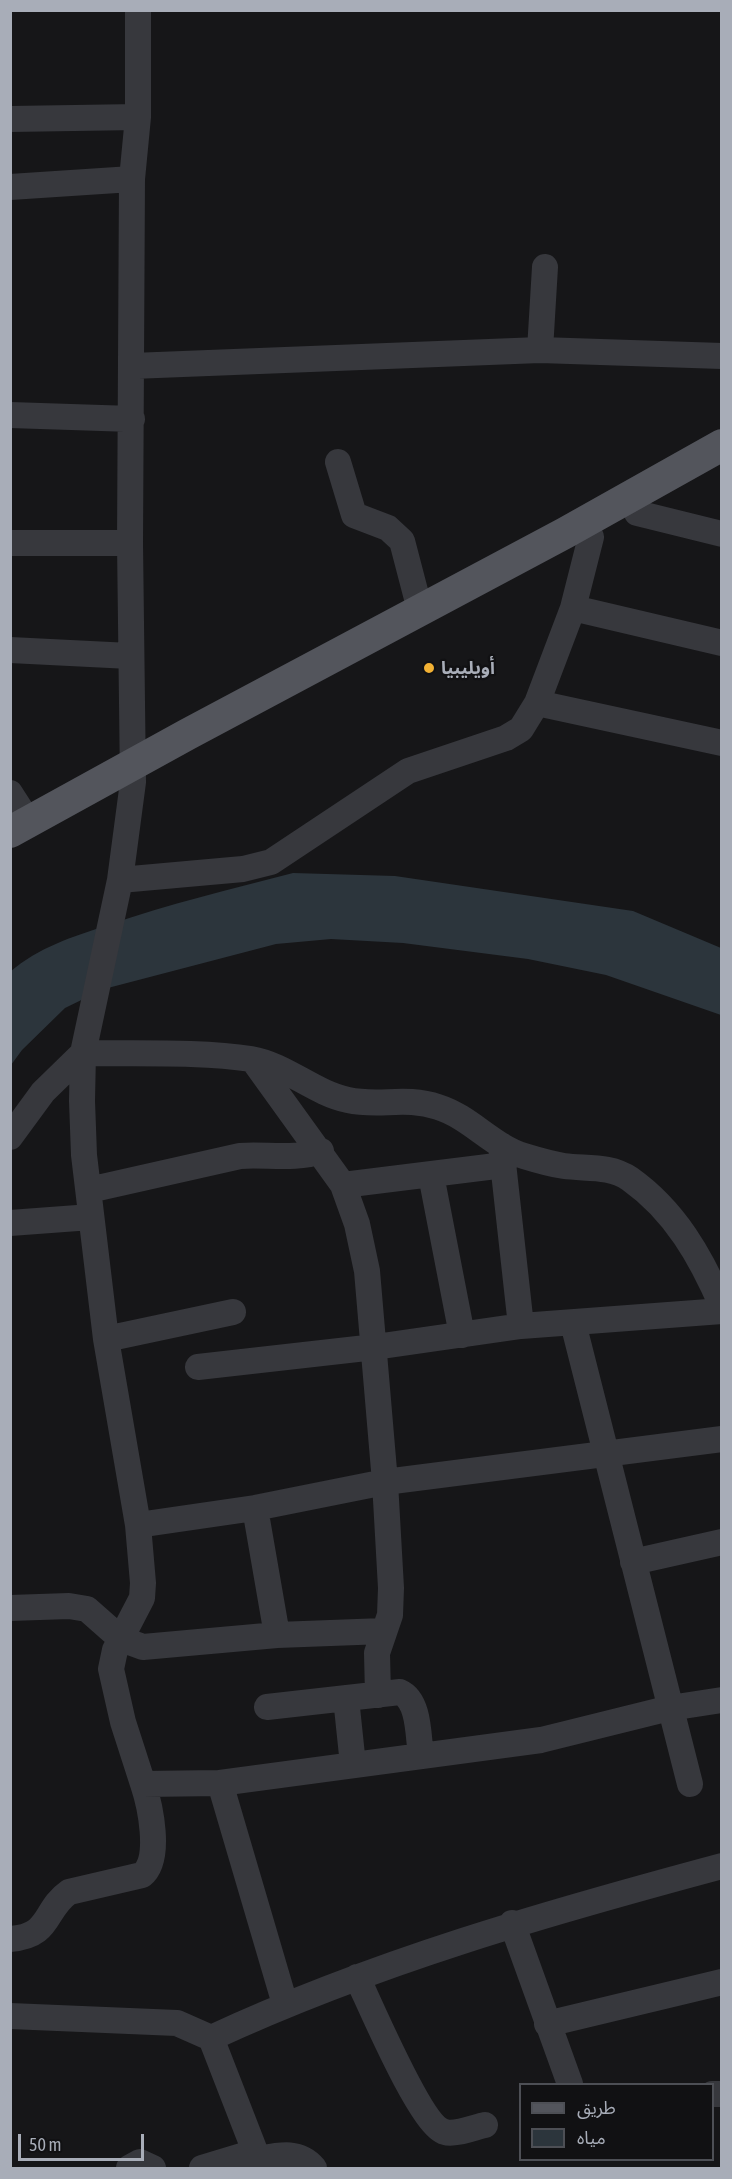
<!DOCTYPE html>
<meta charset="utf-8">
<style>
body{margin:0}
#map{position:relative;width:732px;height:2179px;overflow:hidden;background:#161618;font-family:"Asap Condensed","Noto Sans Arabic",sans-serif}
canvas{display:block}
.frame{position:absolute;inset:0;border:12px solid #a8adb8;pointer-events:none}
.legend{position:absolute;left:519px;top:2083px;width:195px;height:78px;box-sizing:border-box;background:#111113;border:2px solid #4d4f55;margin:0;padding:8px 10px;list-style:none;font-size:18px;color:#a8adb8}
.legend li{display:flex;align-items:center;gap:12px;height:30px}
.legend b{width:30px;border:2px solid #4d4f55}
.scale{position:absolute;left:18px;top:2134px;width:126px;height:27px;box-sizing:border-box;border:3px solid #a8adb8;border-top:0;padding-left:8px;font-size:18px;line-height:21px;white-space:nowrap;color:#a8adb8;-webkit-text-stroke:4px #111113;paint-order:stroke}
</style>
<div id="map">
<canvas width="732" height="2179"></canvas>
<div class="frame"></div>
<ul class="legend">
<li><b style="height:8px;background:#53555c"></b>طريق</li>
<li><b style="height:16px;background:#2c353c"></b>مياه</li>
</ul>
<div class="scale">50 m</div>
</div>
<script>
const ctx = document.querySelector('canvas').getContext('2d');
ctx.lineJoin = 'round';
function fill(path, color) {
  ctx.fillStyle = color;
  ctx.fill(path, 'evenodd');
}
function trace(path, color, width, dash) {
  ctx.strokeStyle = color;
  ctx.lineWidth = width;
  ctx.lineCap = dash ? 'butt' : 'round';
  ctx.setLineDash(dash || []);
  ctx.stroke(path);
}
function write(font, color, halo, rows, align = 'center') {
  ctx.font = font + ' "Asap Condensed","Noto Sans Arabic",sans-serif';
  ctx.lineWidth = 4.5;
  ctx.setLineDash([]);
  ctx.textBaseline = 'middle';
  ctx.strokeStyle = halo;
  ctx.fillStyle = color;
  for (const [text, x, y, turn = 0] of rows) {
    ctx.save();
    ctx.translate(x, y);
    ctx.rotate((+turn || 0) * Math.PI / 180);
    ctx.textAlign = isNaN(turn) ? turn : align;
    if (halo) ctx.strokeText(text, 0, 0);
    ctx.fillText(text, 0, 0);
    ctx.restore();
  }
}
const water = new Path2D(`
 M293 873 395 876 633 911 721 948V1015L606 975 528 959 403 943 331 939 276 944 104 989 65 1008 22 1050 11 1065 10 972C39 947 72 937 108 925 169 904 231 889 293 873Z`);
const minor = new Path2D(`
 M138 10V117L132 179 130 543 133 782 120 880 83 1053 82 1101 84 1155 106 1339 138 1525 143 1583 142 1598 115 1650 111 1669 123 1722 143 1784 220 1783 285 2004
 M10 119 138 117
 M10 187 132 179
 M540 350 545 267
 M132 366 540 350 722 356
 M10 415 132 419
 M338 462 354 515 388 528 402 541 420 610
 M637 513 722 534
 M10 543H130
 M573 608 722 643
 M10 650 130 656
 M537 703 722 743
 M10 793 28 821
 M120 880 243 869 271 862 408 771 506 738 521 729 537 703 573 608 591 537
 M253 1060 343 1185 357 1224 367 1271 385 1482 391 1588 390 1615 377 1653 378 1695
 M10 1137 43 1092 83 1053C135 1054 201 1051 251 1059 286 1065 314 1093 348 1100 379 1107 405 1096 438 1107 470 1117 492 1146 524 1156 537 1160 551 1164 564 1166 586 1169 610 1165 630 1179 675 1211 701 1257 722 1306
 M501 1145 521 1326
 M431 1175 462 1335
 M343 1185 504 1165
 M89 1190 240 1156C266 1154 295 1160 321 1151
 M10 1223 91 1217
 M573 1323 690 1784
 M106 1339 233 1312
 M198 1367 375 1347 521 1326 722 1311
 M255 1508 277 1635
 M138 1525 255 1508 385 1482 722 1439
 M633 1562 722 1542
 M10 1608 69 1606 87 1609 121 1639 143 1647 277 1635 384 1631
 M346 1698 353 1765
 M267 1707 400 1692C420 1701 418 1737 421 1756
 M220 1783 541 1740 670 1708 722 1700
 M512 1923 570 2084
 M10 1939C52 1936 43 1910 69 1892L142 1875C162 1859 150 1805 143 1784
 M357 1977C370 2004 421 2126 445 2132 455 2135 475 2127 485 2125
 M10 2016 177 2023 211 2038 258 2159C279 2155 299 2150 314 2168
 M547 2024 722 1982
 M211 2038C375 1962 547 1913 722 1866
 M712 2094H722
 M129 2168 140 2162 153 2168
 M202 2168 255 2152`);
const major = new Path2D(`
 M10 832 188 734 565 533 722 445`);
const markers = [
 [429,668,6,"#f2b134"]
];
const poiNames = [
 ["أويليبيا",441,668]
];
fill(water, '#2c353c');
trace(minor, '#37383d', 26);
trace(major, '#53555c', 32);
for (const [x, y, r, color] of markers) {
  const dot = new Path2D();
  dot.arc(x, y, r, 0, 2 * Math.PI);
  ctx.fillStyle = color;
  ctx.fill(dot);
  trace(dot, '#111113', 2);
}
write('bold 18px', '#a8adb8', '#111113', poiNames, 'left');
</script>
